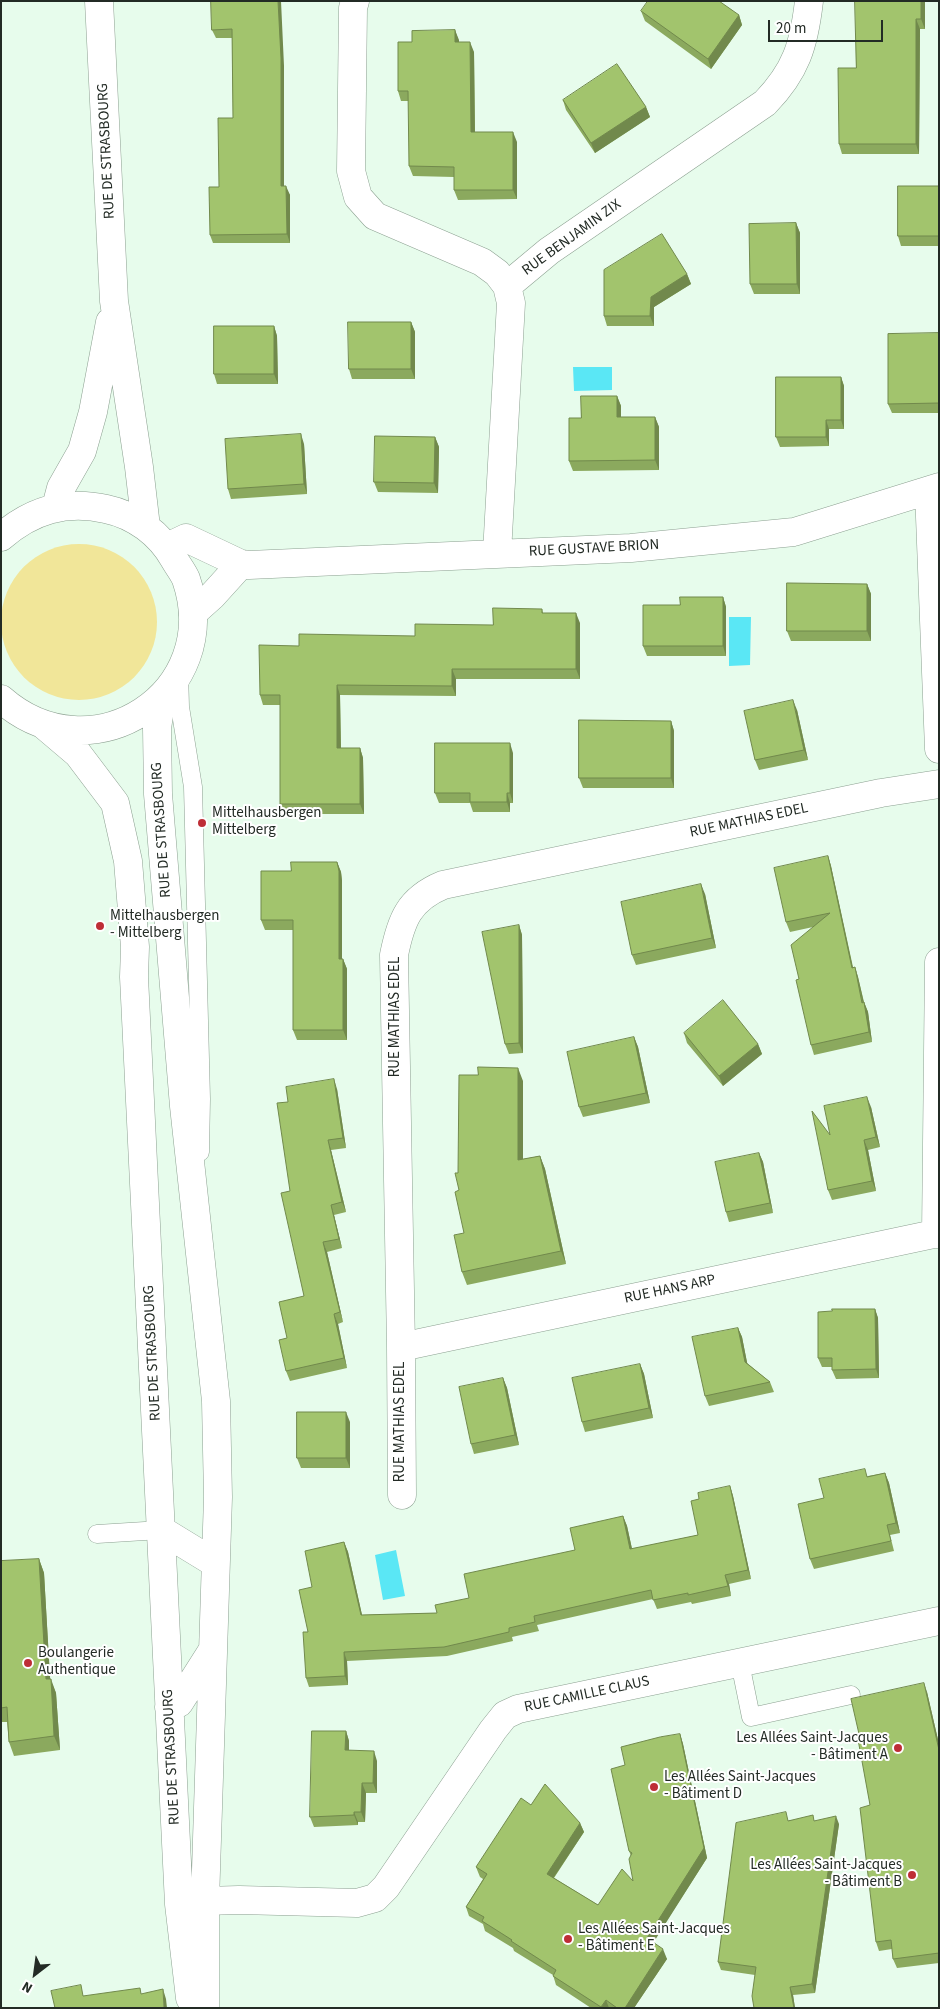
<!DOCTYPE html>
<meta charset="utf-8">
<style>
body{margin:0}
#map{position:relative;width:940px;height:2009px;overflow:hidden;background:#e7fcec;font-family:"Source Sans 3",sans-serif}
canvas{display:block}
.frame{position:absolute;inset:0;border:2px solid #232b25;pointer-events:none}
.north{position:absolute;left:10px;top:1949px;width:50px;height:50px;-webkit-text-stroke:4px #fff;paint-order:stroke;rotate:210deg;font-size:14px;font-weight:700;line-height:20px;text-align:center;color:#232b25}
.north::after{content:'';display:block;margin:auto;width:18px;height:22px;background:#232b25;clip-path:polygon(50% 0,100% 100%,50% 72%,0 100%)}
.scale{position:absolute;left:768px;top:20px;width:115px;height:22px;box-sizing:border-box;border:2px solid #232b25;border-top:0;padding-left:6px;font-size:15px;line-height:18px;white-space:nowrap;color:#232b25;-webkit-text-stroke:4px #fff;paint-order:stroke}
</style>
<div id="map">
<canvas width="940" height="2009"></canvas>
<div class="frame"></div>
<div class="north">N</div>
<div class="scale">20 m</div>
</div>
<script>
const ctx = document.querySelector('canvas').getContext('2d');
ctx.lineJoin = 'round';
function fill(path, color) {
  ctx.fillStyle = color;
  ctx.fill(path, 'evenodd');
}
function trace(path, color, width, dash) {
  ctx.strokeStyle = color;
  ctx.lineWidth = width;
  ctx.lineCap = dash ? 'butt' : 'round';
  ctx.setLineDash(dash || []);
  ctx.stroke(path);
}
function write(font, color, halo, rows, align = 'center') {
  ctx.font = font + ' "Source Sans 3",sans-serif';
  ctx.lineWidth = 4;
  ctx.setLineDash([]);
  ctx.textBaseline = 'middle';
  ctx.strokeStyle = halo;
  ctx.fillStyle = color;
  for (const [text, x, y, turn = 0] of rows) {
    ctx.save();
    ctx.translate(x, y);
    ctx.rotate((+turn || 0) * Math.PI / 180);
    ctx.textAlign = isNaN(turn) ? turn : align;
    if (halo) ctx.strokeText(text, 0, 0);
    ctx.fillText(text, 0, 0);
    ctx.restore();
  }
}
const green = new Path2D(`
 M1 622a78 78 0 1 1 156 0a78 78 0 1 1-156 0Z`);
const water = new Path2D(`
 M573 367H612V390L574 391Z
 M729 617H751L750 665 729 666Z
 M396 1550 405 1596 383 1600 375 1555Z`);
const lane = new Path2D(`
 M179 672 180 707 193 787 201 1099 200 1152
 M97 1534 161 1530
 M740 1663 751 1717 851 1695`);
const street = new Path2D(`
 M355 1 353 8 351 171 358 197 375 216 482 262 497 273 507 286
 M929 491 939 749
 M167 547 186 538 241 564 249 565 631 548 794 532 939 487
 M497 553 511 303 507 286 549 251 765 103C796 71 804 45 809 1
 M193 613 212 596 241 564
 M936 1234 939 962
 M401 1347 939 1233
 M402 1495 401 1347 394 955C401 920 409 899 443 885L881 793 939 784
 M205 1901 239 1900 357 1903 375 1898 386 1887 493 1730 505 1715 518 1709 939 1621`);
const secondary = new Path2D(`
 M99 1 114 301 139 467 146 527
 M56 507 61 488 82 451 93 412 110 322
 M1 537C32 510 66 500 106 509 135 515 160 534 174 559 178 566 183 572 186 579 225 693 92 779 1 699
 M162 696 157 728 158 794 184 1106 216 1401 218 1497 205 1901V2008
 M45 726 78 754 115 803 128 861 135 947 134 977 179 1904 190 1998
 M161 1530 215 1563
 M169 1707 179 1703 212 1651`);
const wall = new Path2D(`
 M211 1 284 66V186L290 195V243H213L210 235 219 187 233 118 232 38H216L212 30Z
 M925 1V29H920L919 154H842L839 144Z
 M641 11 739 15 742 25 711 69 645 21Z
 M455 30 459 42 474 52 475 132 517 142V199L458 200 454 190V177L413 176 409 166V101H401L398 91 412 42Z
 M563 100 646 107 650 117 595 153 566 110Z
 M939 186V246H901L898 236Z
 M796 223 800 233V294H754L750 284Z
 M687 274 691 284 654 307V326H607L604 316Z
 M411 322 415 332V379H352L349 369Z
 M274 326 277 336 278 384H217L214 374Z
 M939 333V413H892L888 404Z
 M841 377 844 386V429H829V446L780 447 776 437Z
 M617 396 621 406V417H655L659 427V470L573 471 569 461 581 418Z
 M435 437 439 447 438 493 378 492 374 482Z
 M304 444 307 494 231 499 228 489Z
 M867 584 871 594V641H791L787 631Z
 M723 597 726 607V656H647L643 646 680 605Z
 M542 609 543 613 580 623V679H456V696L340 695 341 748H360L363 758 364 814H283L280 804V705H263L260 695 299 646 415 636 493 625Z
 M797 710 808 760 759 770 755 760Z
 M671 721 674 731V788H583L579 778Z
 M513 753V803H510V812H473L470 803H439L435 793Z
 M828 856 831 866 853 967H855L858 977 864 1002 868 1012 872 1042 814 1055 811 1045 799 979 813 927 790 932 786 922Z
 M337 862 341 872 342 881V959H343L347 969V1040H297L293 1030V930H265L261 920 291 871Z
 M705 894 716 948 636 965 632 955Z
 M519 925 522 935 523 1053 509 1054 505 1044Z
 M684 1033 758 1044 762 1054 723 1086 687 1043Z
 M634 1037 638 1047 650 1103 583 1117 579 1107Z
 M478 1075 523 1081V1159L540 1156 545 1169 566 1264 467 1285 462 1272 464 1233 459 1190 458 1173Z
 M337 1089 346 1148 331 1150 346 1212 334 1215 342 1248 327 1252 343 1322 338 1324 347 1368 290 1381 286 1371 287 1338 304 1296 290 1191 288 1102Z
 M871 1107 880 1147 868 1150 876 1191 832 1200 828 1190 830 1135Z
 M759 1153 763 1162 773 1213 729 1222 726 1212Z
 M875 1309 878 1318 879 1378 836 1379 832 1370V1367H822L818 1358Z
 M738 1328 742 1337 747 1363 770 1382 774 1392 709 1406 705 1396Z
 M640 1364 644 1374 653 1418 585 1432 582 1422Z
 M503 1378 507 1388 519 1445 474 1454 471 1444Z
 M350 1422V1468H301L297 1458Z
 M885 1473 889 1483 900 1533 890 1535 894 1551 814 1569 810 1559 824 1498 868 1476Z
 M730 1486 733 1496 751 1579 729 1584 731 1596 692 1604 691 1602 657 1609 653 1599 537 1625 539 1631 512 1637 513 1641 447 1656 347 1661 348 1685 309 1687 306 1678 308 1632 312 1587 344 1542 348 1552 362 1615 437 1613 575 1550 623 1516 627 1526 632 1549 698 1535 699 1499Z
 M39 1559 44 1573 50 1679 56 1693 60 1750 14 1756 9 1742 7 1722H1V1561Z
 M927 1692 939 1744V1963L897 1968 893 1959 892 1949 879 1951 876 1942 870 1805 859 1734Z
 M346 1731 349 1741V1750L377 1761V1793H366L365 1822H358V1825L314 1827 310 1817Z
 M680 1734 683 1744 707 1858 653 1942 667 1959 634 2008H591L556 1985 553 1975 514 1951 513 1948 485 1931 483 1924 469 1916 466 1907 483 1879 480 1877 476 1867 531 1805 580 1823 584 1832 554 1878 598 1905 633 1881 631 1856 629 1851 625 1765Z
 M789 1820 815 1821 839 1824 815 1993 793 1995 795 2008H754L755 1975 721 1970 718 1962Z`);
const shadedWall = new Path2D(`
 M278 1H281L284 66V195L281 186Z
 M921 1H925V29L921 19Z
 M739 15 742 25 711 69 708 59Z
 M916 19 920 29 919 154 916 144Z
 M455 30 459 40V52L455 42Z
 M470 42 474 52 475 142 471 132Z
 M646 107 650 117 595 153 591 143Z
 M513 132 517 142V199L513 190Z
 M286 186 290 195V243L287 234Z
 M796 223 800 233V294L797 284Z
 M687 274 691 284 654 307V326L650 316 651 297Z
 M411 322 415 332V379L411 369Z
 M274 326 277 336 278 384 274 374Z
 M841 377 844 386V429L841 420Z
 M617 396 621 406V427L617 417Z
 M655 417 659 427V470L655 460Z
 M826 420 829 429V446L826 437Z
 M301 434 304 444 307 494 304 484Z
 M435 437 439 447 438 493 434 483Z
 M867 584 871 594V641L867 631Z
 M723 597 726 607V656L723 646Z
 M576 613 580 623V679L576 669Z
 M452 669 456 679V696L452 686Z
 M337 685 340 695 341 758 337 748Z
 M793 700 797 710 808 760 804 750Z
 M671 721 674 731V788L671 778Z
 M510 743 513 753V803L510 793Z
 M360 748 363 758 364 814 360 804Z
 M507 793 510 803V812L507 802Z
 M828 856 831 866 855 978 852 968Z
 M337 862 341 872 342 881V969L339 959Z
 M701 884 705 894 716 948 712 938Z
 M519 925 522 935 523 1053 519 1043Z
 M343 959 347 969V1040L343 1030Z
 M855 967 858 977 865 1008 864 1002 868 1012 872 1042 869 1032Z
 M634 1037 638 1047 650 1103 646 1093Z
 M758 1044 762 1054 723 1086 719 1076Z
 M518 1068 523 1081V1174L518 1160Z
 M334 1079 337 1089 346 1148 343 1138Z
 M867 1097 871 1107 880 1147 876 1137Z
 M328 1140 331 1150 346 1212 342 1202Z
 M864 1140 868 1150 876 1191 872 1181Z
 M759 1153 763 1162 773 1213 770 1203Z
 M540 1156 545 1169 566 1264 561 1251Z
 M331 1205 334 1215 342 1248 339 1239Z
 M323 1242 327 1252 343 1322 340 1312Z
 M875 1309 878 1318 879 1378 876 1369Z
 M334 1314 338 1324 347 1368 344 1358Z
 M738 1328 742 1337 749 1372 745 1362Z
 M640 1364 644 1374 653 1418 649 1408Z
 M503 1378 507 1388 519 1445 515 1435Z
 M346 1412 350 1422V1468L346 1458Z
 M885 1473 889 1483 900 1533 896 1523Z
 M730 1486 733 1496 751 1579 748 1570Z
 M623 1516 627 1526 634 1558 630 1549Z
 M344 1542 348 1552 364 1624 361 1615Z
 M39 1559 44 1573 51 1693 46 1679Z
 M725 1575 729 1584 731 1596 728 1586Z
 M344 1652 347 1661 348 1685 345 1676Z
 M51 1679 56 1693 60 1750 54 1736Z
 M924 1683 927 1692 939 1744V1750Z
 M346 1731 349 1741V1760L345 1750Z
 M680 1734 683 1744 707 1858 650 1948 647 1938Z
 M374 1751 377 1761V1793L373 1783Z
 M362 1783 366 1793 365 1822 361 1812Z
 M354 1812 358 1822V1825L354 1815Z
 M836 1816 839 1824 815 1993 812 1984Z
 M580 1823 584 1832 550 1883 547 1874Z
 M663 1949 667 1959 634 2008H625Z
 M790 1987 793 1995 795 2008H794Z
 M163 1989 166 1999 167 2008H164Z
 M606 2000 609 2008H601Z`);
const building = new Path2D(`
 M211 1H278L281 58V186H286L287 234 210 235 209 187H219L218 118H233L232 29 212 30Z
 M648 1H719L739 15 708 59 641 11Z
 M855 1H921V19H916V144H839L838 68H856Z
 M455 30V42H470L471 132H513V190H454V167L409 166 408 91H398V42H412V31Z
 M617 64 646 107 591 143 563 100Z
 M898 186H939V236H898Z
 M796 223 797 284H750L749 224Z
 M662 234 687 274 651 297 650 316H604V270Z
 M348 322H411V369H349Z
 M214 326H274V374H214Z
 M939 333V403L888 404V334Z
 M776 377H841V420H826V437H776Z
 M581 396H617V417H655V460L569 461V418H581Z
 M301 434 304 484 228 489 225 439Z
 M375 436 435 437 434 483 374 482Z
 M787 583 867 584V631H787Z
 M680 597H723V646H643V605H680Z
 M493 608 542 609V613H576V669H452V686L337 685V748H360V804H280V695H260L259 645 299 646V634L415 636V624L493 625Z
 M793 700 804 750 755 760 744 711Z
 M579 720 671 721V778H579Z
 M435 743H510V793H507V802H470V793H435Z
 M828 856 852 968 855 967 862 1003 864 1002 869 1032 811 1045 796 980 799 979 791 945 830 913 786 922 774 868Z
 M291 862H337L339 871V959H343V1030H293V920H261V871H291Z
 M701 884 712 938 632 955 621 902Z
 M519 925V1043L505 1044 482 932Z
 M723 1000 758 1044 719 1076 684 1033Z
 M634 1037 646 1093 579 1107 567 1052Z
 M478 1067 518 1068V1160L540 1156 561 1251 462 1272 454 1235 464 1233 455 1192 459 1190 455 1173H458L459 1075H478Z
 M334 1079 343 1138 328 1140 342 1202 331 1205 339 1239 323 1242 340 1312 334 1314 344 1358 286 1371 279 1340 287 1338 279 1302 304 1296 281 1193 290 1191 277 1103 288 1102 286 1087Z
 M867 1097 876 1137 864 1140 872 1181 828 1190 812 1111 830 1135 824 1106Z
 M759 1153 770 1203 726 1212 715 1162Z
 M832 1309H875L876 1369 832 1370V1358H818V1312L832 1311Z
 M738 1328 745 1362 770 1382 705 1396 692 1337Z
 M640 1364 649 1408 582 1422 572 1378Z
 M503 1378 515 1435 471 1444 459 1387Z
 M297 1412H346V1458H297Z
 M865 1469 867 1477 885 1473 896 1523 887 1525 891 1541 810 1559 798 1504 824 1498 819 1479Z
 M730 1486 748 1570 725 1575 728 1586 688 1595V1593L653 1600 651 1590 534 1616 535 1622 509 1628V1632L444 1647 344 1652 345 1676 306 1678 303 1632H308L299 1590 312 1587 305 1551 344 1542 361 1615 437 1613 435 1605 469 1598 464 1574 575 1550 570 1528 623 1516 630 1549 698 1535 691 1501 699 1499 698 1493Z
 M39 1559 46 1679H51L54 1736 9 1742 7 1707 1 1708V1561Z
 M924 1683 939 1750V1953L893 1959 891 1940 876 1942 860 1808 870 1805 857 1734H859L851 1699Z
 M312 1731H346L345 1750 374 1751 373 1783H362L361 1812H354V1815L310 1817Z
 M680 1734 704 1848 647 1938 663 1949 625 2008H617L606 2000 601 2007 553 1976 556 1970 511 1941 512 1940 482 1921 484 1917 466 1907 487 1874 476 1867 521 1798 531 1805 545 1784 580 1823 547 1874 598 1905 622 1869 633 1881 629 1859 632 1853 629 1851 611 1769 625 1765 621 1747 660 1737Z
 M786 1812 788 1821 813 1815 814 1821 836 1816 812 1984 790 1987 794 2008H754L752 1996 756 1967 718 1962 736 1823Z
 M81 1985 83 1996 140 1988 141 1994 163 1989 164 2008H55L51 1991Z`);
const markers = [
 [202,823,5,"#be2e36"],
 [100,926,5,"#be2e36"],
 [28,1663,5,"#be2e36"],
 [898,1748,5,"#be2e36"],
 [654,1787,5,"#be2e36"],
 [912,1875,5,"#be2e36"],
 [568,1939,5,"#be2e36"]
];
const streetNames = [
 ["RUE DE STRASBOURG",107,151,-93],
 ["RUE BENJAMIN ZIX",572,238,-36],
 ["RUE GUSTAVE BRION",594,549,-3],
 ["RUE MATHIAS EDEL",749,821,-12],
 ["RUE DE STRASBOURG",162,830,-94],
 ["RUE MATHIAS EDEL",396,1017,-90],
 ["RUE HANS ARP",670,1290,-12],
 ["RUE DE STRASBOURG",153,1353,-93],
 ["RUE MATHIAS EDEL",401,1422,-90],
 ["RUE CAMILLE CLAUS",587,1695,-12],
 ["RUE DE STRASBOURG",172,1757,-93]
];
const poiNames = [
 ["Mittelhausbergen",212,814],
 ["Mittelberg",212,831],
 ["Mittelhausbergen",110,917],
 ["- Mittelberg",110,934],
 ["Boulangerie",38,1654],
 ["Authentique",38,1671],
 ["Les Allées Saint-Jacques",888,1739,"right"],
 ["- Bâtiment A",888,1756,"right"],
 ["Les Allées Saint-Jacques",664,1778],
 ["- Bâtiment D",664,1795],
 ["Les Allées Saint-Jacques",902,1866,"right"],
 ["- Bâtiment B",902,1883,"right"],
 ["Les Allées Saint-Jacques",578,1930],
 ["- Bâtiment E",578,1947]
];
fill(green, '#f1e699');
fill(water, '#5ae7f5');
trace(lane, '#8ca091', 19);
trace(street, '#8ca091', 29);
trace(secondary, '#8ca091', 29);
trace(lane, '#fff', 18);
trace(street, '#fff', 28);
trace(secondary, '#fff', 28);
fill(wall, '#8ba95e');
fill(shadedWall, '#71894c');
fill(building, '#a2c46d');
trace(building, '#71894c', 1);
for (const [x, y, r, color] of markers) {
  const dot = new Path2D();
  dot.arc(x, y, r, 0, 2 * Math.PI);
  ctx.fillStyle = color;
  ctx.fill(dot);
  trace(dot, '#fff', 2);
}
write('15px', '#232b25', '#fff', streetNames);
write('15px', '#232b25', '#fff', poiNames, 'left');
</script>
